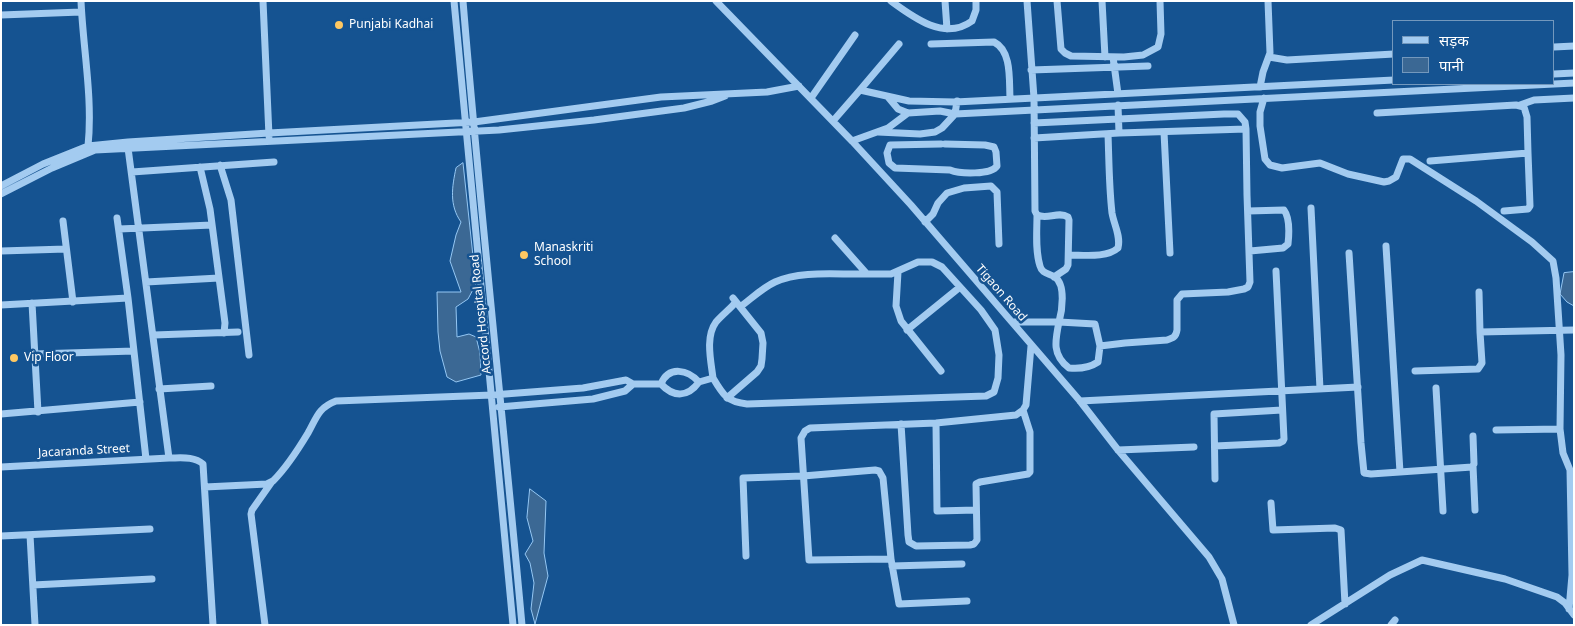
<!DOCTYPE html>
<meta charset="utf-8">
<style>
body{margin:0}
#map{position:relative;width:1575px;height:626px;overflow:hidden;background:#155391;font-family:"Noto Sans","Noto Sans Devanagari",sans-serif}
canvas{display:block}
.frame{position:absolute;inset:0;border:2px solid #fff;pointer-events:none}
.legend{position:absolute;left:1392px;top:20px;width:162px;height:65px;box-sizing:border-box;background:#155391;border:1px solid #7398bd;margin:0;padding:6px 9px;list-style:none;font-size:15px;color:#fff}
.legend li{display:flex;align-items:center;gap:10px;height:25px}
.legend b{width:25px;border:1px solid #7398bd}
</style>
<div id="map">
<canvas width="1575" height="626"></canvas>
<div class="frame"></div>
<ul class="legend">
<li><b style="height:6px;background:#a3cbf0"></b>सड़क</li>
<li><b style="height:14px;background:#3b6894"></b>पानी</li>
</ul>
</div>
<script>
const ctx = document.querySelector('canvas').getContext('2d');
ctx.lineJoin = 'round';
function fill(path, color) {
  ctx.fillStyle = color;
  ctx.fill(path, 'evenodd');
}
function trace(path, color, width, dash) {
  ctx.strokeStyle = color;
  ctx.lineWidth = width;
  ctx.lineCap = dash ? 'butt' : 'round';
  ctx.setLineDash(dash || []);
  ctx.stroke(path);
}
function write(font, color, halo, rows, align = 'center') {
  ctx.font = font + ' "Noto Sans",sans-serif';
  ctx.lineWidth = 5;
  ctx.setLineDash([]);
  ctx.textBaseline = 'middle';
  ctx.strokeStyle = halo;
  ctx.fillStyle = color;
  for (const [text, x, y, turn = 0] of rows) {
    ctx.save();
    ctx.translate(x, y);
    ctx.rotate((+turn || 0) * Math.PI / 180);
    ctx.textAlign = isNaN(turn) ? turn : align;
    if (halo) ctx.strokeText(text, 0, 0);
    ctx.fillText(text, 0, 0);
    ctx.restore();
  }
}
const water = new Path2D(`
 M463 163 476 284 468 299 456 307 457 337 469 334 476 337 480 353 481 375 456 382 447 377 440 351 438 332 437 292H461L450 261 456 235 461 222C449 205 452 187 456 168Z
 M1574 272V306L1567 302 1560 294 1564 273Z
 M530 489 546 501 544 553 548 576 535 624 531 609 534 583 530 563 525 554 533 541 527 518Z`);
const minor = new Path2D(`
 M81 1C83 48 93 99 88 146
 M263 1 269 136
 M454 1 513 625
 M463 1C480 209 503 417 522 625
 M716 1 852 141 911 205 1080 401 1118 450 1209 557 1222 579 1234 625
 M891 1C914 18 945 41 972 21L976 10V1
 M945 1 947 29
 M1027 1 1034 98 1035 211 1037 215C1047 220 1058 211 1068 217L1069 220 1068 265 1066 269 1054 277
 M1057 1 1061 49 1065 53 1071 56 1124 57 1143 55 1158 47 1161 34 1160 1
 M1102 1 1105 57
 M1 15 81 12
 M931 44 994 42C1012 51 1009 80 1010 98
 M1554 47 1574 46
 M1113 57 1118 94
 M1269 57 1287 60 1394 54
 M1031 70 1148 66
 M1554 74 1574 73
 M1260 87 1263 72 1270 53 1268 1
 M860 90 899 44
 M888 97 898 109 908 113 940 111 955 114 1574 83
 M811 98 855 35
 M1264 98 1260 112V126L1265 159 1270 165 1282 168 1320 163 1348 174 1384 182 1389 181 1396 177 1403 159H1410L1476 201 1532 242 1553 261 1556 278 1561 355 1560 429 1563 453 1570 470 1572 575 1569 609
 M1118 105 1119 133
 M1520 105 1534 100 1574 98
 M1377 113 1516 105 1524 107 1527 117 1528 153 1430 161
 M833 121 860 90 909 101 955 102 1394 80
 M878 132 920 134 935 132 942 128 955 114 957 101
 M1164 132 1170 253
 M1034 138 1119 133 1246 129
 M852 141 888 128 908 113
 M941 144 890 145 887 153 889 163 895 168 950 170C960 174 991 175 997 166L996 152 994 147 985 145 945 144
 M128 148 169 458
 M220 165 231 200 249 355
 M200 167 210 209 225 323 224 333
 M132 172 274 162
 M1 186 43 164 88 146 128 142 269 133 474 122 661 97 767 92 799 86
 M1 194 52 168 95 150 499 130 594 120 684 108 712 101 725 96
 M1311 208 1320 389
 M1248 211 1284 210C1290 218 1289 235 1288 244L1283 248 1250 251
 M1504 211 1528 209 1530 206 1528 153
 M1037 215C1037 231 1035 250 1040 266 1042 274 1049 273 1055 277 1066 285 1062 311 1059 322L1095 324 1100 346
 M117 218 128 298 146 459
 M63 221 73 302
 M925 222 933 214 938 203 947 193 964 188 991 186 997 192 999 244
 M119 229 212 225
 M1386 246 1400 472
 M1 251 66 249
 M1349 253 1361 443 1364 473 1371 474 1472 467 1474 464 1473 436
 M1070 255C1084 255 1107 258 1118 248 1121 236 1114 225 1112 213 1109 187 1109 160 1108 134
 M898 272 896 306 901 321 941 371
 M146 282 219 278
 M1479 292 1480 332
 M32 303 38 412
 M1 305 128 298
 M740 307C751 299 762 288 775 282 802 270 838 275 867 274
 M1013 322H1059C1055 341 1052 355 1069 368 1079 369 1089 368 1098 362L1100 346 1125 343 1167 340C1173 338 1176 337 1177 330V300L1182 294 1228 292 1244 289 1248 287 1250 282 1247 195 1246 129 1245 122 1238 114H1224L1034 123
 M907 330 960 287
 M154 335 238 332
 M35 354 134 351
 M1415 371 1478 369 1482 363 1480 332 1574 330
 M713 378C711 361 705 337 716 322 722 315 730 309 736 302
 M699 382 713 378C723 395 727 402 747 404L986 396 994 392 998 378 999 355 995 330 981 310 942 267 932 262H918L891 274H867L835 238
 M633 384H661C674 398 688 397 699 382 688 370 669 365 661 384
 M1436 388 1443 511
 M159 389 211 386
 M727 398 757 372 761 366 762 359 763 343 761 333 733 298
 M1080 401 1358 387
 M1 414 140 402
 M936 423 937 511 976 510
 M901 424 908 535 909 542 916 546 970 545 974 544 977 540 976 484 980 482 1028 474 1030 472V432L1023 410
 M1496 430 1560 429
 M1215 446 1279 443 1283 441 1284 439 1276 271
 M1118 450 1194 447
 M1473 466 1475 510
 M1 467 169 458C181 458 194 456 203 464L213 625
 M1215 479 1214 414 1282 410
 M205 487 267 484 273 481C285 469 299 448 308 433 317 417 318 408 336 401L492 395 583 388 626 380 633 384 625 391 593 399 499 407
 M1271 503 1273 530 1335 528 1341 530 1345 604
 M30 535 35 625
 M1 536 150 529
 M746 556 743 478 803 476 875 470 879 471 883 478 891 559 899 604 967 601
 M891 559 809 560 801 438 805 431 810 428 936 423 1016 415 1023 410 1026 405 1031 346
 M892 566 962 564
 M33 585 152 579
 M265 625 251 514 252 510 271 483
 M1311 625 1390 575 1422 560 1505 579 1557 597 1565 603 1574 615
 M1391 625 1395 620`);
const markers = [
 [339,25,5,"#ffc862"],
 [524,255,5,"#ffc862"],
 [14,358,5,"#ffc862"]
];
const poiNames = [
 ["Punjabi Kadhai",349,25],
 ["Manaskriti",534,248],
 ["School",534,262],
 ["Vip Floor",24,358]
];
const streetNames = [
 ["Tigaon Road",1001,293,49],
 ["Accord Hospital Road",481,314,-96],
 ["Jacaranda Street",84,451,-3]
];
fill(water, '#3b6894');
trace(water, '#95c7f3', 1);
trace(minor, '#a3cbf0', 7);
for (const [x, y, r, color] of markers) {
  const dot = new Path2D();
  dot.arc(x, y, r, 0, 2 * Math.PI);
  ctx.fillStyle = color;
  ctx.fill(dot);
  trace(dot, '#155391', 2);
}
write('12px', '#fff', '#155391', poiNames, 'left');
write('12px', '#fff', '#155391', streetNames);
</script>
